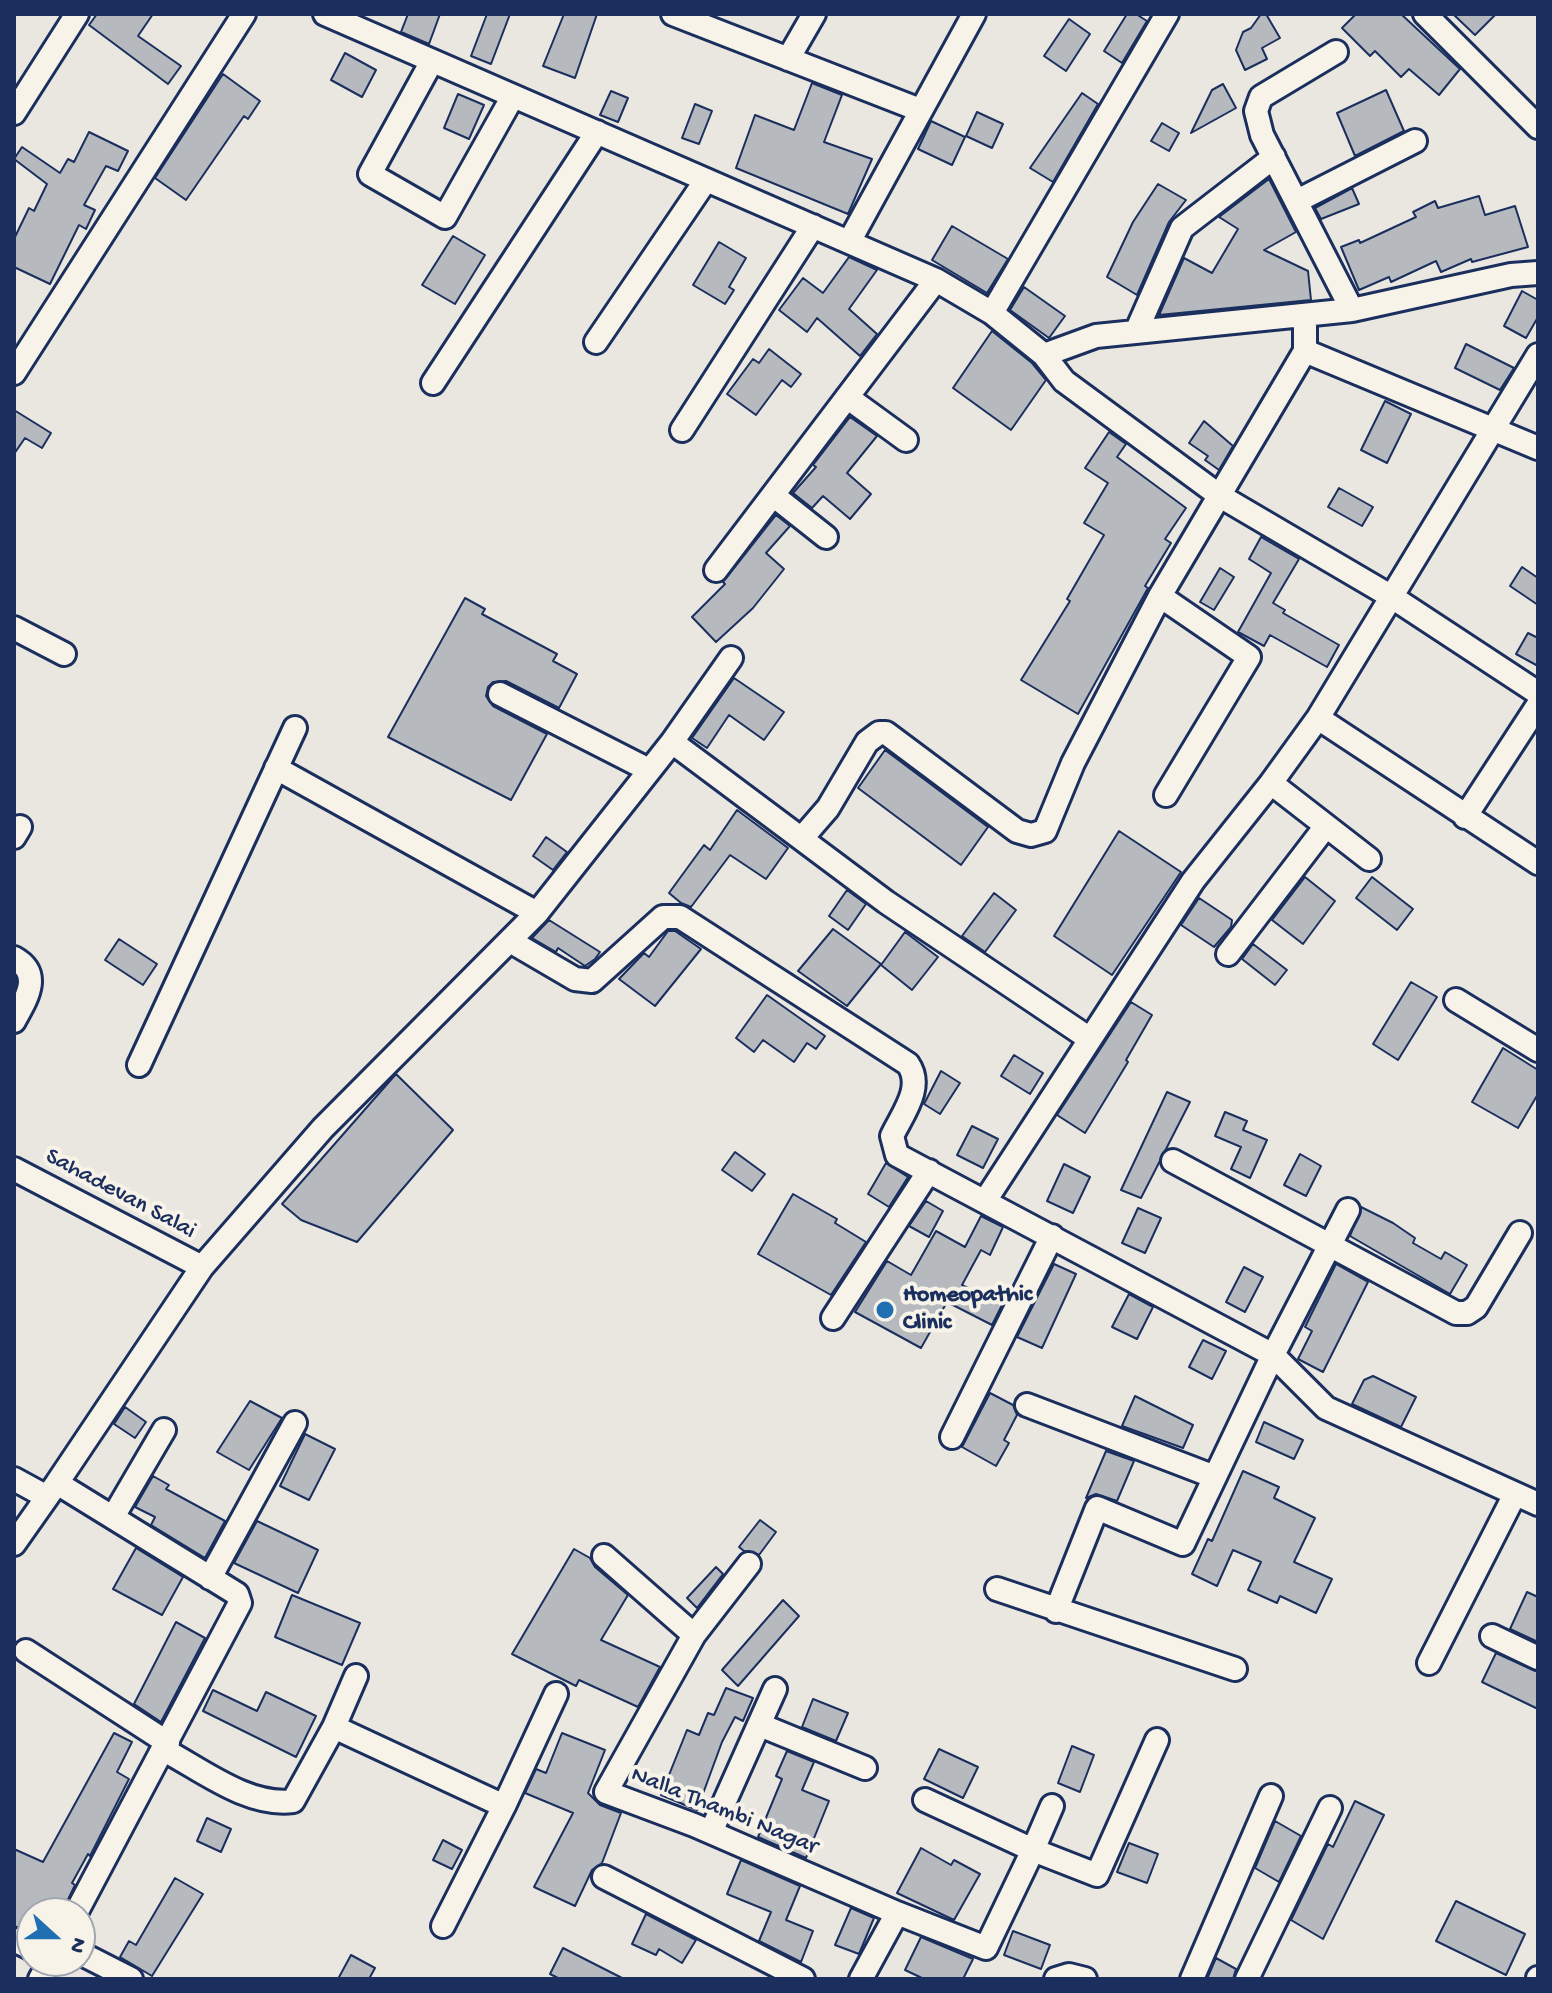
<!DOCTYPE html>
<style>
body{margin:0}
#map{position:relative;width:1552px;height:1993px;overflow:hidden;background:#eae7e0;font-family:"Gochi Hand",sans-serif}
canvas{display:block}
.frame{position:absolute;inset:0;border:16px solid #1b2f5e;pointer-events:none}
.north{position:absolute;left:16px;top:1897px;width:80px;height:80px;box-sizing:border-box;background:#f7f3e8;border:2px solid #9fa5b1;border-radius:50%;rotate:111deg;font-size:22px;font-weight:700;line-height:32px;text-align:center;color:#1b2f5e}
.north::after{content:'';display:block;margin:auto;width:28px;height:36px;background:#1f6fb2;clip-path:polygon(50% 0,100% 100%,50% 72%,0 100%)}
</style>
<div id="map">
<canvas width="1552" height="1993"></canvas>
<div class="frame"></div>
<div class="north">N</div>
</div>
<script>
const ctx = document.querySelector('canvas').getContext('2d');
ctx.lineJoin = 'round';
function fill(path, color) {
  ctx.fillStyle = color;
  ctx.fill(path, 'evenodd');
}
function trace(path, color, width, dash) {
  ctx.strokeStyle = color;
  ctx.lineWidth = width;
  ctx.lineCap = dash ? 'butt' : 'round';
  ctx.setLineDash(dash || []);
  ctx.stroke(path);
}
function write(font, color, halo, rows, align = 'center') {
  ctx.font = font + ' "Gochi Hand",sans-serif';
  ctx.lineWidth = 8;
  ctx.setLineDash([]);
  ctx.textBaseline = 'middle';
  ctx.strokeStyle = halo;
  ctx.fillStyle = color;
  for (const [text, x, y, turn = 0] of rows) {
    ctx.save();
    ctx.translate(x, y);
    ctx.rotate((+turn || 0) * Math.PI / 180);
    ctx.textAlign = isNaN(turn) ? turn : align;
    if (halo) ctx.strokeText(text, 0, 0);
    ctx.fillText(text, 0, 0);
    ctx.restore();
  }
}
const building = new Path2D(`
 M97 14H153L138 36 181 66 168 84 89 25Z
 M408 14H440L429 44 401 32Z
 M487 14H510L491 64 471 56Z
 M564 14H597L575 78 543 66Z
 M1127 14H1136L1147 21 1122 63 1104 51Z
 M1261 14H1266L1280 38 1262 48 1267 59 1245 70 1236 50 1243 32 1251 28Z
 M1356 14H1401L1460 69 1439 95 1409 69 1401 77 1375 51 1370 56 1342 28Z
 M1453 14H1496L1475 35Z
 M1069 19 1090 34 1066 71 1044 56Z
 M345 53 376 70 362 97 331 80Z
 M223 74 260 101 248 119 244 116 186 200 155 178Z
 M812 83 842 95 824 142 872 159 848 214 736 168 755 115 794 130Z
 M1223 84 1236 108 1191 133 1212 90Z
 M1386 90 1404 131 1355 156 1337 113Z
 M611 91 628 98 618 122 600 115Z
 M1082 93 1098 104 1053 182 1030 168Z
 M458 94 484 105 469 139 444 128Z
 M695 104 712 111 699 144 682 138Z
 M977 112 1003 124 992 148 966 136Z
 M931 121 965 137 952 165 918 149Z
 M1162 123 1179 133 1169 151 1151 141Z
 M89 132 128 151 118 171 106 166 84 205 95 210 86 229 79 225 50 284 14 267V239L29 208 34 211 47 184 14 159 22 147 60 173 68 159 74 162Z
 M1269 179 1296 232 1264 250 1308 271 1311 300 1159 315 1184 258 1212 273 1238 229 1219 217Z
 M1158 184 1186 200 1169 222 1137 295 1107 277 1133 222Z
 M1352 188 1359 204 1321 219 1315 208Z
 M1479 196 1485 215 1515 206 1528 247 1472 262 1471 259 1441 272 1436 261 1391 282 1389 277 1359 290 1341 247 1359 240 1360 243 1416 217 1413 212 1435 201 1438 208Z
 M952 226 1008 259 987 293 932 260Z
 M453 236 485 255 455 304 422 285Z
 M719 242 746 258 729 287 734 290 725 304 693 285Z
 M849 257 877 270 849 309 877 334 860 356 817 318 807 332 779 310 803 278 823 293Z
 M1024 287 1065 316 1049 338 1010 310Z
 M1522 291 1538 300V317L1526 338 1504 326Z
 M992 331 1032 363 1046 380 1011 430 953 388Z
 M1466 344 1514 368 1500 390 1455 368Z
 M769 349 801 374 791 387 782 380 756 415 727 394 753 359 759 363Z
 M1385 401 1411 414 1387 463 1361 450Z
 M14 410 51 433 42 448 25 438 14 454Z
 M850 417 877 436 847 473 871 494 850 519 823 496 812 508 793 493 816 467 813 465Z
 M1204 421 1233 446 1219 470 1205 460 1208 456 1189 443Z
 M1109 432 1126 444 1117 457 1186 508 1165 539 1171 543 1145 586 1148 588 1078 714 1021 680 1070 601 1067 599 1104 535 1084 523 1108 483 1085 468Z
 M1339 488 1373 507 1362 526 1328 507Z
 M776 515 790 526 766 553 784 569 753 608 716 642 692 617 725 584 723 582Z
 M1261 537 1299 559 1273 603 1285 610 1283 613 1339 645 1327 667 1270 635 1264 646 1238 632 1271 573 1249 559Z
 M1522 567 1538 578V605L1510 586Z
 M1220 568 1234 577 1214 610 1200 602Z
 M465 598 485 609 482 614 557 654 553 661 577 674 559 708 506 681 493 682 488 687 486 696 493 706 547 734 511 800 388 737Z
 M1528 633 1538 638V666L1516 654Z
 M734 678 784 712 764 740 729 715 707 748 692 738Z
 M885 750 988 827 961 865 858 788Z
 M737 810 788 848 766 879 730 855 691 907 681 903 669 893 704 845 710 850Z
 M1119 831 1181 872 1112 975 1054 936Z
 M546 837 567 852 553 870 533 856Z
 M1305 877 1335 901 1303 944 1272 920Z
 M1372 877 1413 909 1397 930 1356 898Z
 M847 890 866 904 848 930 829 916Z
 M994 893 1016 910 985 952 962 936Z
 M1199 898 1232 920 1231 927 1214 947 1181 925Z
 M549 920 600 952 595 959 585 966 558 948 556 952 532 938Z
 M833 929 881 964 847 1006 798 971Z
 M668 931H675L701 949 655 1006 619 979 644 953 649 957Z
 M905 932 938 957 912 990 881 965Z
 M119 939 157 964 143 985 105 960Z
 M1253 944 1287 970 1275 985 1242 959Z
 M1411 982 1437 997 1398 1060 1373 1044Z
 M767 995 825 1036 816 1049 807 1043 794 1062 763 1040 754 1052 736 1038Z
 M1131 1002 1152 1015 1126 1060 1128 1062 1085 1133 1057 1115Z
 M1503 1048 1538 1070V1094L1518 1128 1472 1102Z
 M1014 1055 1043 1073 1030 1094 1001 1076Z
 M941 1071 960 1083 940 1114 924 1104Z
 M396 1074 453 1130 357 1242 301 1220 282 1204Z
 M1167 1092 1190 1102 1141 1198 1121 1190Z
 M1225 1112 1247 1121 1243 1130 1267 1140 1250 1178 1231 1169 1241 1147 1215 1136Z
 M972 1126 998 1139 983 1168 957 1155Z
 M735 1152 765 1174 752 1191 722 1170Z
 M1300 1154 1321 1166 1306 1196 1284 1185Z
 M886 1163 908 1177 889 1207 868 1194Z
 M1064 1164 1090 1177 1073 1213 1047 1201Z
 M793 1194 837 1219 835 1223 866 1242 831 1295 758 1254Z
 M926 1201 943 1211 929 1237 909 1226Z
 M1361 1207 1393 1223 1415 1238 1413 1243 1441 1259 1445 1252 1467 1265 1450 1294 1350 1236Z
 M1138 1208 1161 1218 1145 1253 1122 1243Z
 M981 1216 1003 1227 990 1255 981 1250 962 1285 1002 1305 992 1325 947 1302 921 1348 855 1312 887 1261 911 1275 936 1231 965 1247Z
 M1054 1264 1076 1274 1042 1348 1017 1337Z
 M1336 1264 1368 1282 1323 1372 1298 1359 1312 1331 1305 1327Z
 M1244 1267 1263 1277 1245 1312 1226 1302Z
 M1129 1294 1153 1307 1137 1339 1112 1327Z
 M1203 1340 1226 1351 1212 1379 1189 1367Z
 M1373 1376 1416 1397 1401 1427 1352 1404 1364 1380Z
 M990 1393 1013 1405 1017 1415 1004 1440 1009 1443 996 1466 962 1447Z
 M1135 1396 1193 1425 1183 1448 1122 1426Z
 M250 1401 282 1418 249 1470 217 1452Z
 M125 1407 146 1422 135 1438 114 1424Z
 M1264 1422 1303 1440 1294 1459 1256 1442Z
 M305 1434 335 1449 309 1500 280 1486Z
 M1106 1451 1134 1461 1117 1501 1096 1494 1086 1498Z
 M1243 1471 1279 1487 1274 1498 1315 1518 1294 1562 1332 1579 1316 1613 1280 1596 1277 1603 1248 1590 1261 1562 1233 1550 1217 1586 1192 1574 1208 1539 1212 1541Z
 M153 1476 169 1485 166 1489 225 1521 205 1558 151 1525 155 1517 135 1507Z
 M760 1520 776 1532 759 1555 744 1551 739 1547Z
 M257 1521 318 1550 298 1593 234 1563Z
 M136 1548 183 1577 162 1615 113 1589Z
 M574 1549 590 1558 595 1567 628 1595 601 1640 660 1667 638 1707 579 1680 576 1686 512 1654Z
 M716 1567 723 1574 697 1608 687 1598Z
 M1527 1592 1538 1597V1642L1510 1629Z
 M292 1595 360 1623 342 1665 275 1637Z
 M783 1600 799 1616 738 1686 722 1670Z
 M176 1622 205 1638 161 1722 134 1704Z
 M1496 1653 1538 1672V1709L1482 1682Z
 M726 1688 753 1698 743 1721 735 1717 722 1742 697 1810 661 1795 687 1730 699 1735 708 1713 714 1715Z
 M213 1690 257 1711 266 1692 316 1716 296 1757 203 1711Z
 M813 1699 848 1713 836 1741 802 1727Z
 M114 1733 132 1742 117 1772 129 1779 90 1856 88 1854 72 1883 75 1885 62 1912 32 1913V1933L14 1926V1849L43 1862Z
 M562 1733 605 1750 588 1793 600 1805 621 1813 602 1863 592 1870 575 1906 534 1887 573 1813 525 1793 536 1769 546 1773Z
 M1072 1746 1094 1755 1080 1792 1058 1783Z
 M939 1749 978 1767 963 1798 924 1779Z
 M787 1751 814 1762 802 1790 829 1801 806 1858 758 1837 782 1779 776 1776Z
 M1355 1801 1384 1815 1323 1939 1291 1920 1325 1850 1328 1844 1333 1847Z
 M207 1818 231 1829 221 1852 197 1841Z
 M1275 1821 1301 1836 1279 1882 1255 1868Z
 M443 1840 462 1850 452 1869 433 1860Z
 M1129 1843 1158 1854 1147 1883 1117 1872Z
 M921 1848 951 1865 954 1860 980 1874 954 1920 897 1893Z
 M741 1860 800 1886 786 1920 813 1931 801 1962 759 1941 771 1912 727 1894Z
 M175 1878 203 1894 152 1976 120 1957 129 1941 136 1945Z
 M1456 1901 1525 1934 1506 1975 1436 1941Z
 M851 1908 874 1918 859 1954 835 1945Z
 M646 1914 696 1940 682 1963 659 1949 656 1955 632 1944Z
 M1013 1931 1050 1945 1041 1969 1004 1955Z
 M921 1937 973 1959 963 1979H924L905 1970Z
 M563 1948 624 1979H560L550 1974Z
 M351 1955 375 1968 369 1979H338Z
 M1216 1958 1236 1969 1233 1979H1207Z`);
const street = new Path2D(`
 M325 14 936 280 992 313 1044 355 1064 381 1220 496 1392 597 1538 693
 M673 14 920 110
 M1425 14 1538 127
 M1336 52 1261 97 1256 111 1262 135 1352 310
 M788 59 814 14
 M432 61 370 174 445 217 513 96
 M14 113 77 14
 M1297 201 1415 141
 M849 242 974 14
 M992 313 1167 14
 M1136 332 1182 228 1274 157
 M596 342 706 180
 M1305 351 1538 448
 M1044 355 1096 336 1352 310 1511 275 1538 273
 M14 373 244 14
 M433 383 597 132
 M847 397 906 440
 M682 430 813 226
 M773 495 826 537
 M716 570 936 280
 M1160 596 1249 657 1166 795
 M14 628 64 654
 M500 694 649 770
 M1318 718 1538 863
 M672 742 886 902 1090 1039
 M276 768 537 913
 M1465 817 1538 705
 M14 837 20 827
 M802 838 828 808 867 742 879 733H886L1017 831 1031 835 1045 831 1073 763 1160 596 1305 351V316
 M1369 859 1271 783 1318 718 1538 355
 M510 941 575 979 592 981 663 917H680L908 1064C924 1087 903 1113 892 1136L897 1155 1273 1355 1326 1408 1538 1504
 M1228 954 1326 826
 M14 958C43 974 26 999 14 1021
 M1456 1000 1538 1050
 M139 1065 295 728
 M1173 1161 1456 1313H1467L1476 1307 1520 1233
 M14 1169 202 1267
 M985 1201 1193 881 1271 783
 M833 1318 929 1171
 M1027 1405 1215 1477
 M952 1437 1052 1236
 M14 1479 47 1497
 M113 1517 164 1430
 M14 1544 57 1483
 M604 1556 694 1635 606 1792 694 1825 897 1913 861 1979
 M210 1578 295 1423
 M997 1589 1235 1669
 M1056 1611 1097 1508 1183 1544 1273 1355 1348 1210
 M694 1635 749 1564
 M1492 1636 1538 1658
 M26 1651 168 1743
 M1429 1663 1515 1494
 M760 1725 865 1768
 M334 1727 356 1676
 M164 1750C202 1770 248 1807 293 1801L334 1727 504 1806 443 1926
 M925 1800 1033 1850 1052 1806
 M504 1806 556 1694
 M711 1832 775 1689
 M604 1877 803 1979
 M76 1913 240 1603 237 1594 57 1483 202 1267 323 1128 537 913 672 742 731 658
 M897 1913 986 1948 1033 1850 1097 1875 1157 1740
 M14 1940 32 1949
 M80 1953 131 1979
 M40 1979 50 1961
 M1056 1979 1069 1975 1085 1979
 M1192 1979 1271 1796
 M1247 1979 1330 1808
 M1538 1979V1978`);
const markers = [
 [885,1310,10,"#1f6fb2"]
];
const streetNames = [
 ["Sahadevan Salai",120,1195,28],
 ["Nalla Thambi Nagar",724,1812,22]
];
const poiNames = [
 ["Homeopathic",903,1296],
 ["Clinic",903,1324]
];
fill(building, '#b6babf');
trace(building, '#1b2f5e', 2);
trace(street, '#1b2f5e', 28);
trace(street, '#f7f3e8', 22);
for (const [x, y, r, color] of markers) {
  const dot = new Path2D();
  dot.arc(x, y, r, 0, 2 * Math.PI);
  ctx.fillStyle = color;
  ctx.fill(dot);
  trace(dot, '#f7f3e8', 3);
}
write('24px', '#1b2f5e', '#f7f3e8', streetNames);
write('bold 24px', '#1b2f5e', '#f7f3e8', poiNames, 'left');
</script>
